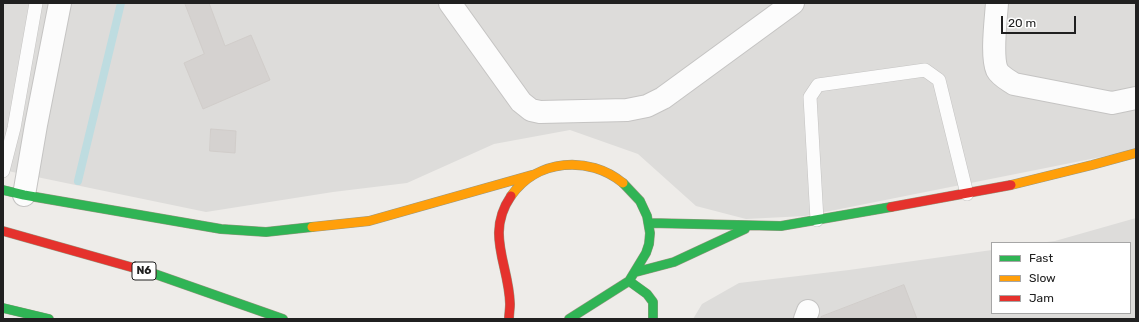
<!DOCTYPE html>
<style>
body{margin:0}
#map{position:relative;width:1139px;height:322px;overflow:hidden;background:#eeece9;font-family:Rubik,sans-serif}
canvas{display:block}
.frame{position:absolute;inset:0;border:4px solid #202020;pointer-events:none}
.legend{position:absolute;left:991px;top:242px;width:140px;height:72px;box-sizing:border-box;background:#fff;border:1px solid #a6a6a6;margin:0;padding:5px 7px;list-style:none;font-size:12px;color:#202020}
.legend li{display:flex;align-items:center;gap:8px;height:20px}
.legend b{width:20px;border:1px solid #a6a6a6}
.scale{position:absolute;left:1001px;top:16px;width:75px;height:18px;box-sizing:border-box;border:2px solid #202020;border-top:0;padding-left:5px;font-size:12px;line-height:14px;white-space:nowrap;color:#202020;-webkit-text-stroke:3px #fff;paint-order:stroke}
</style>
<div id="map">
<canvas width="1139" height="322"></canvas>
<div class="frame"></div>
<ul class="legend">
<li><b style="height:5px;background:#30b455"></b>Fast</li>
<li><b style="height:5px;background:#ff9f0a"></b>Slow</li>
<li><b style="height:5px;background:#e5322d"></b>Jam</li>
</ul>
<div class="scale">20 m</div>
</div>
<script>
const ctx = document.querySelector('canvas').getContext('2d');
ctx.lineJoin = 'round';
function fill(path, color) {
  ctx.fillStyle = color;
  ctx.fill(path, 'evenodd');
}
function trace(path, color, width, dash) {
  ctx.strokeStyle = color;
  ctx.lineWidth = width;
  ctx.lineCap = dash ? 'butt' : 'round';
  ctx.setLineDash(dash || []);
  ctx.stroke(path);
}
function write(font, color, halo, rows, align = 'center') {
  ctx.font = font + ' Rubik,sans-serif';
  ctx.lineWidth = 3;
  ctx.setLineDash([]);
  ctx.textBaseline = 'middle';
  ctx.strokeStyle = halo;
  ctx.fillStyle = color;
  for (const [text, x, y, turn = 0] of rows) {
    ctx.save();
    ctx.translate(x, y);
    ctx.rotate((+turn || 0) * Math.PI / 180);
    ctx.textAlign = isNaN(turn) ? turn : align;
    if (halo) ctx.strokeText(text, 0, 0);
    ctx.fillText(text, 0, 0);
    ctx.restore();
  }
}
const residential = new Path2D(`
 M3 3H1136V150L805 216 746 219 696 206 638 154 570 130 494 144 407 183 333 192 206 212 3 170Z
 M1136 218V319H693L702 304 739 283 849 270 992 250V313H1130V243H1039L1055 241Z`);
const stream = new Path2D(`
 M78 181 121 3`);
const building = new Path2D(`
 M185 3H209L225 46 251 35 270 80 203 109 184 63 204 54Z
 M211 129 236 131 235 153 210 151Z
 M904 285 917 319H821V317Z`);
const lane = new Path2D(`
 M3 171 14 128 36 3
 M817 220 810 97 818 85 925 70 939 80 967 194`);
const street = new Path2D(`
 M450 3 521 102 531 110 540 112 627 110 647 106 663 98 793 3
 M997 3C996 19 991 56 997 70 1000 76 1008 80 1014 84L1112 103 1136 98
 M24 195 36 125 60 3
 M805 319 808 311`);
const fast = new Path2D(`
 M3 190 24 195 221 229 266 232 312 227
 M650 223 781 226 891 207
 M636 272 674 262 745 229
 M152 273 283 319
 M629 281 647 294 653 302V319
 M3 308 49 319
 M569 319 629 281 646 253 649 244 650 233 647 216 640 201 623 183`);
const slow = new Path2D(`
 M1011 185 1092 165 1136 153
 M511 196C537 159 589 155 623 183
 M312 227 369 221 532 175`);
const jam = new Path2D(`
 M891 207 1011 185
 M3 231 152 273
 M509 319C509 314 510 309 510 304 509 264 485 234 511 196`);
const shields = [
 [144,271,24]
];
const shieldNames = [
 ["N6",144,271]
];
fill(residential, '#dddcda');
trace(stream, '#bedce0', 8);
fill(building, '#d5d2d0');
trace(building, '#d1cdca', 1);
trace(lane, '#c5c4c3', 14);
trace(street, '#c5c4c3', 24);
trace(fast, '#989781', 10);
trace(slow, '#989781', 10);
trace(jam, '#989781', 10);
trace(lane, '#fcfcfc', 13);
trace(street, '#fcfcfc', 22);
trace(fast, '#30b455', 9);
trace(slow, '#ff9f0a', 9);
trace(jam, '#e5322d', 9);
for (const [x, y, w] of shields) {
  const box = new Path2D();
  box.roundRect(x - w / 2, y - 9, w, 18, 3);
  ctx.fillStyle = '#fff';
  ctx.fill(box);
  trace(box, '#202020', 1);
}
write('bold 11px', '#202020', null, shieldNames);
</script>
